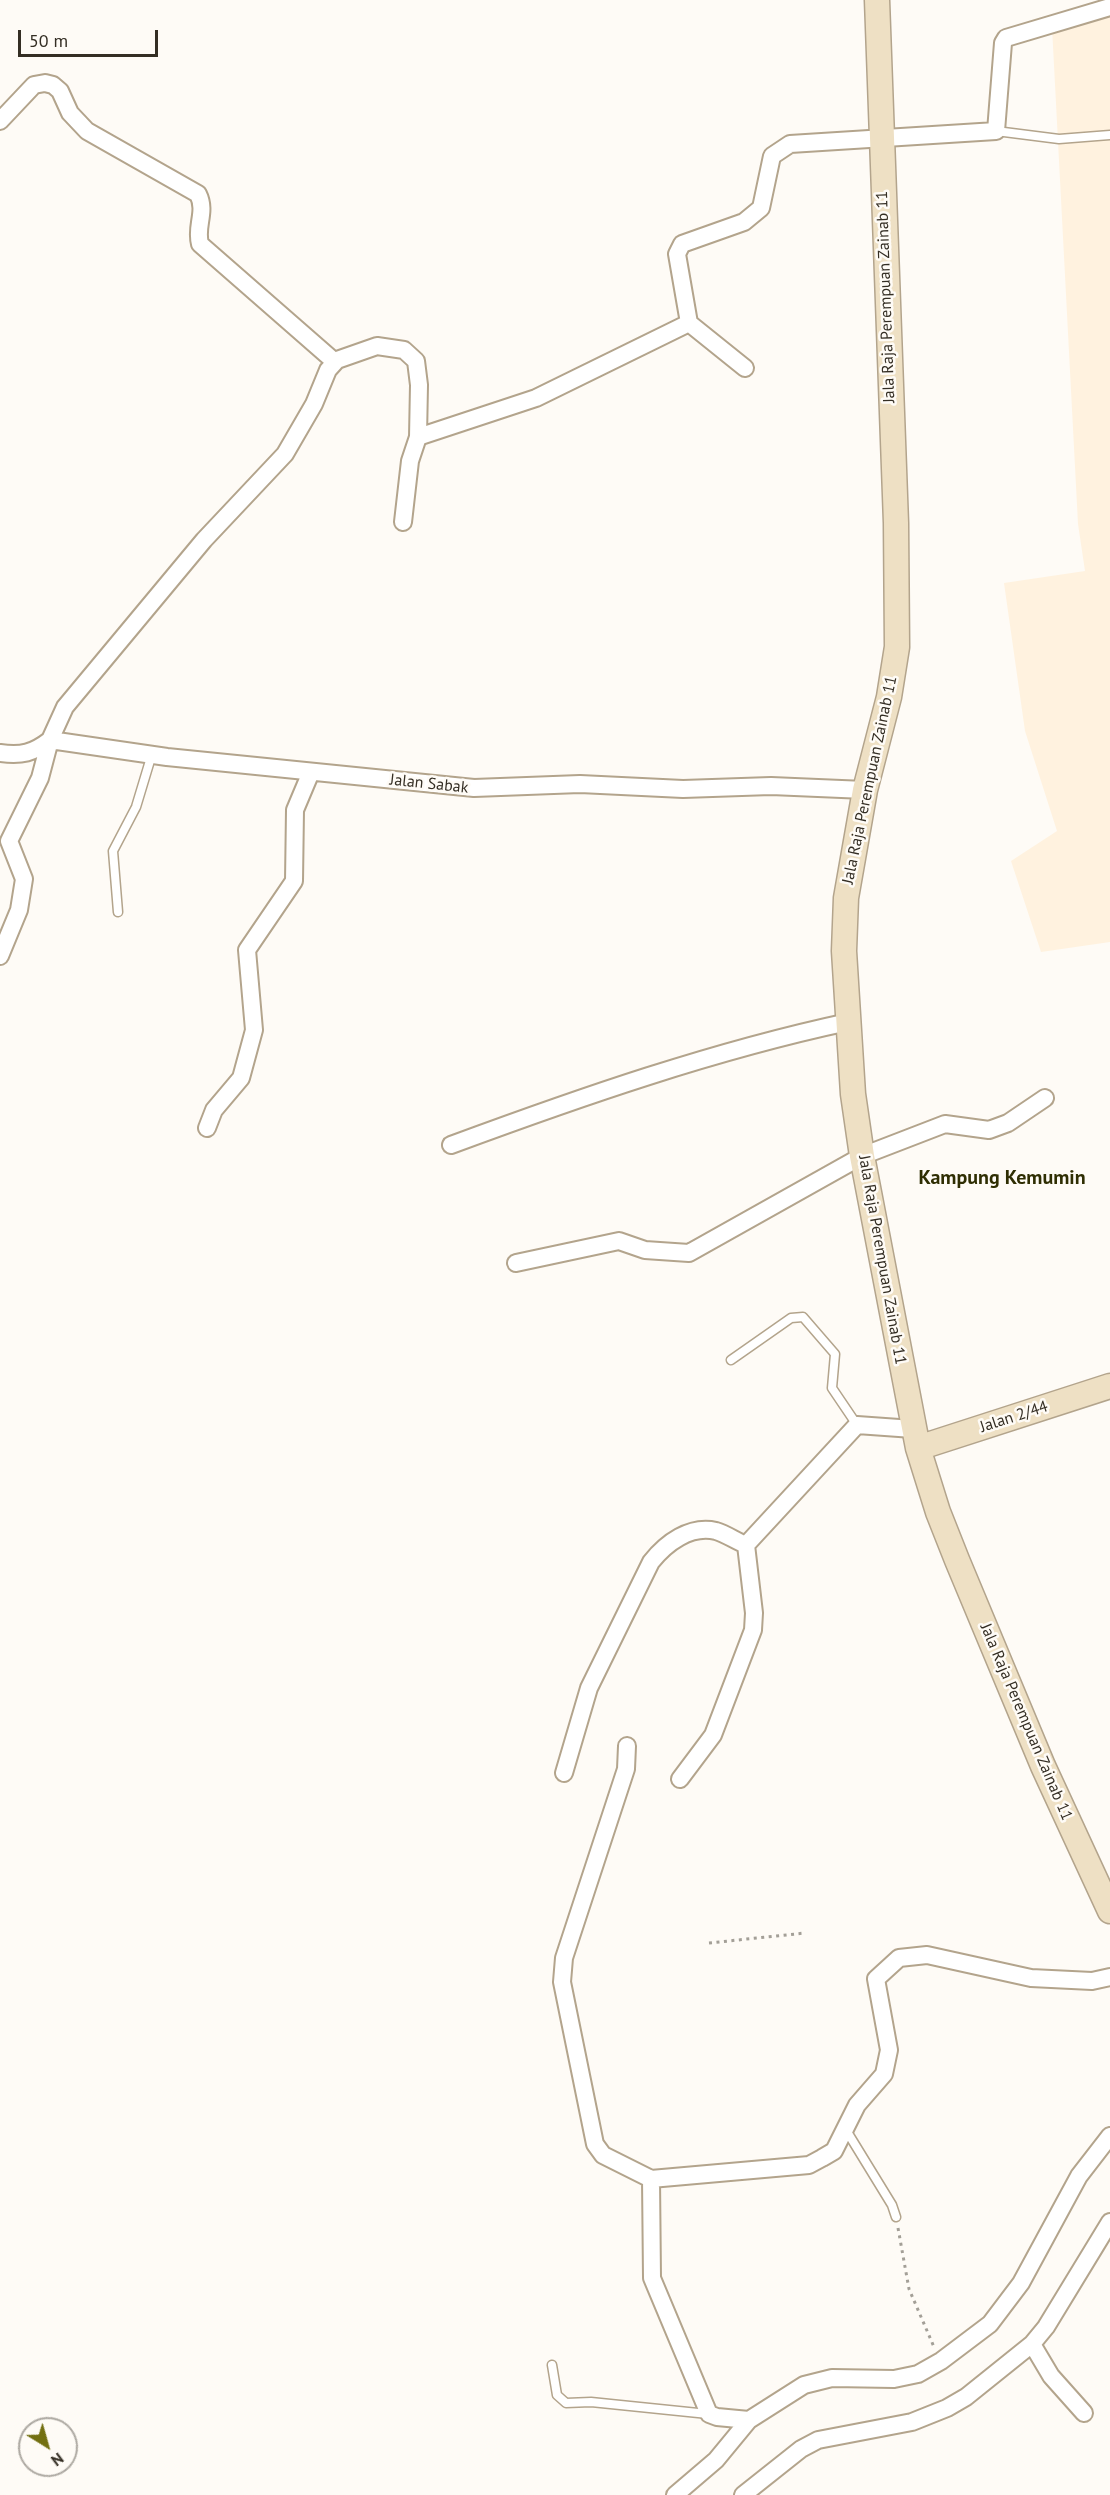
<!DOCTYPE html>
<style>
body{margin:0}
#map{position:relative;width:1110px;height:2495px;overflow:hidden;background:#fefbf6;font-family:"PT Sans",sans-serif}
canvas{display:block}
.north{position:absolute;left:18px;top:2417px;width:60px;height:60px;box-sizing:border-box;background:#fefbf6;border:2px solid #ada9a2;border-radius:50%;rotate:143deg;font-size:16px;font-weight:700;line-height:24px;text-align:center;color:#342e24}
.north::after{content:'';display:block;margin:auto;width:21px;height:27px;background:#737012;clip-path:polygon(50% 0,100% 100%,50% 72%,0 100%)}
.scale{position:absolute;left:18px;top:30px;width:140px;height:27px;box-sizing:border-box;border:3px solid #342e24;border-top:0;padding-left:8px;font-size:18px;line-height:21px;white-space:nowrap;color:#342e24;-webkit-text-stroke:4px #fefbf6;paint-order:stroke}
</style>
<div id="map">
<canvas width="1110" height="2495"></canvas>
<div class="north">N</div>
<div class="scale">50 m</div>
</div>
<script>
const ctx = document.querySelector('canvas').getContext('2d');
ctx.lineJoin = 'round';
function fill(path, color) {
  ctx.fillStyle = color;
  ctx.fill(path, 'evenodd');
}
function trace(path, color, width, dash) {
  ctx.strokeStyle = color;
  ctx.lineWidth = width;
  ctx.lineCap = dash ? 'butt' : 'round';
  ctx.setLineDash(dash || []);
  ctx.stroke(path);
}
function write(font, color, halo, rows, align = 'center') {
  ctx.font = font + ' "PT Sans",sans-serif';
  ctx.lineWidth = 5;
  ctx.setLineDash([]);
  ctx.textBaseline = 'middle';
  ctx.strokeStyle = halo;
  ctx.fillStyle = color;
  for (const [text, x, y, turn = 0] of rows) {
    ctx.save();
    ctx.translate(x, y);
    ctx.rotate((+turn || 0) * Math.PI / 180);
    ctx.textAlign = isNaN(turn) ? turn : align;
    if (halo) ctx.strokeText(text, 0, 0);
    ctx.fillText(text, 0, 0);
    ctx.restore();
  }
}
const built = new Path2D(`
 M1110 14V942L1041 952 1011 861 1057 831 1025 731 1004 583 1085 571 1078 524 1052 27Z`);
const path = new Path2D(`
 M709 1943 805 1933
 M898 2228 909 2289 934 2347`);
const lane = new Path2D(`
 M996 131 1059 139 1110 135
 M118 912 113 851 136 807 152 754
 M731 1360 791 1318 803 1317 835 1354 832 1388 857 1425
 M846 2130 892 2205 896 2217
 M552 2365 557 2395 566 2403 591 2402 708 2414`);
const street = new Path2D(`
 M0 121 34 85 45 83 53 85 60 91 70 113 87 131 198 194C207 212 195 226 200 244L335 362
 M745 368 689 323 677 254 682 244 744 222 761 208 772 156 790 144 996 131 1003 43 1006 38 1110 7
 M418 437 536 398 689 323
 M0 753C22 756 33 753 50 740L167 757 474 788 580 784 683 789 771 786 865 790
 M0 956 19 910 24 879 9 841 40 778 50 740 65 707 204 540 285 454 314 404 328 370 337 360 377 346 404 350 416 361 419 385 418 437 410 461 403 522
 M207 1128 214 1110 241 1078 254 1030 247 950 294 881 295 810 311 772
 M451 1145C581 1097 713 1051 848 1022
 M516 1263 619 1241 645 1250 689 1253 862 1156 945 1124 989 1130 1008 1123 1045 1098
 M627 1746 626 1769 564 1958 562 1982 595 2144 603 2155 651 2179 809 2165 822 2158 834 2151 857 2105 884 2074 889 2050 876 1979 899 1958 927 1955 1031 1978 1092 1981 1110 1977
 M564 1773 589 1688 651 1562C666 1543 690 1525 716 1531 726 1534 736 1541 746 1545
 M680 1779 713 1735 753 1630 754 1613 746 1545 857 1425 913 1429
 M651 2179 652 2278 709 2414 717 2417 749 2420
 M1032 2344 1051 2376 1084 2413
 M675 2495 716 2460 749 2420 804 2385 832 2378 894 2379 918 2374 941 2361 990 2324 1021 2283 1079 2176 1110 2136
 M743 2495 801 2449 818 2440 912 2422 947 2408 966 2397 1032 2344 1046 2327 1110 2222`);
const secondary = new Path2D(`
 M877 0 896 523 897 647 889 697 865 790 846 898 844 951 853 1094 862 1156 918 1448 938 1512 957 1560 1043 1766 1110 1911
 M918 1448 1110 1386`);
const streetNames = [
 ["Jala Raja Perempuan Zainab 11",886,297,-92],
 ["Jala Raja Perempuan Zainab 11",870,780,-78],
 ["Jalan Sabak",429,784,6],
 ["Jala Raja Perempuan Zainab 11",882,1260,80],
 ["Jalan 2/44",1014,1417,-18],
 ["Jala Raja Perempuan Zainab 11",1026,1722,67]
];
const quarterNames = [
 ["Kampung Kemumin",1002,1178]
];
fill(built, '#fff2df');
trace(lane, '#b3a48c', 11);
trace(street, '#b3a48c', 20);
trace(secondary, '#b3a48c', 27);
trace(path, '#a39f97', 3, [3, 4.5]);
trace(lane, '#fff', 8);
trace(street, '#fff', 16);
trace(secondary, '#eee0c4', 24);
write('16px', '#342e24', '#fefbf6', streetNames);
write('bold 20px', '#2f2e03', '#fefbf6', quarterNames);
</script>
